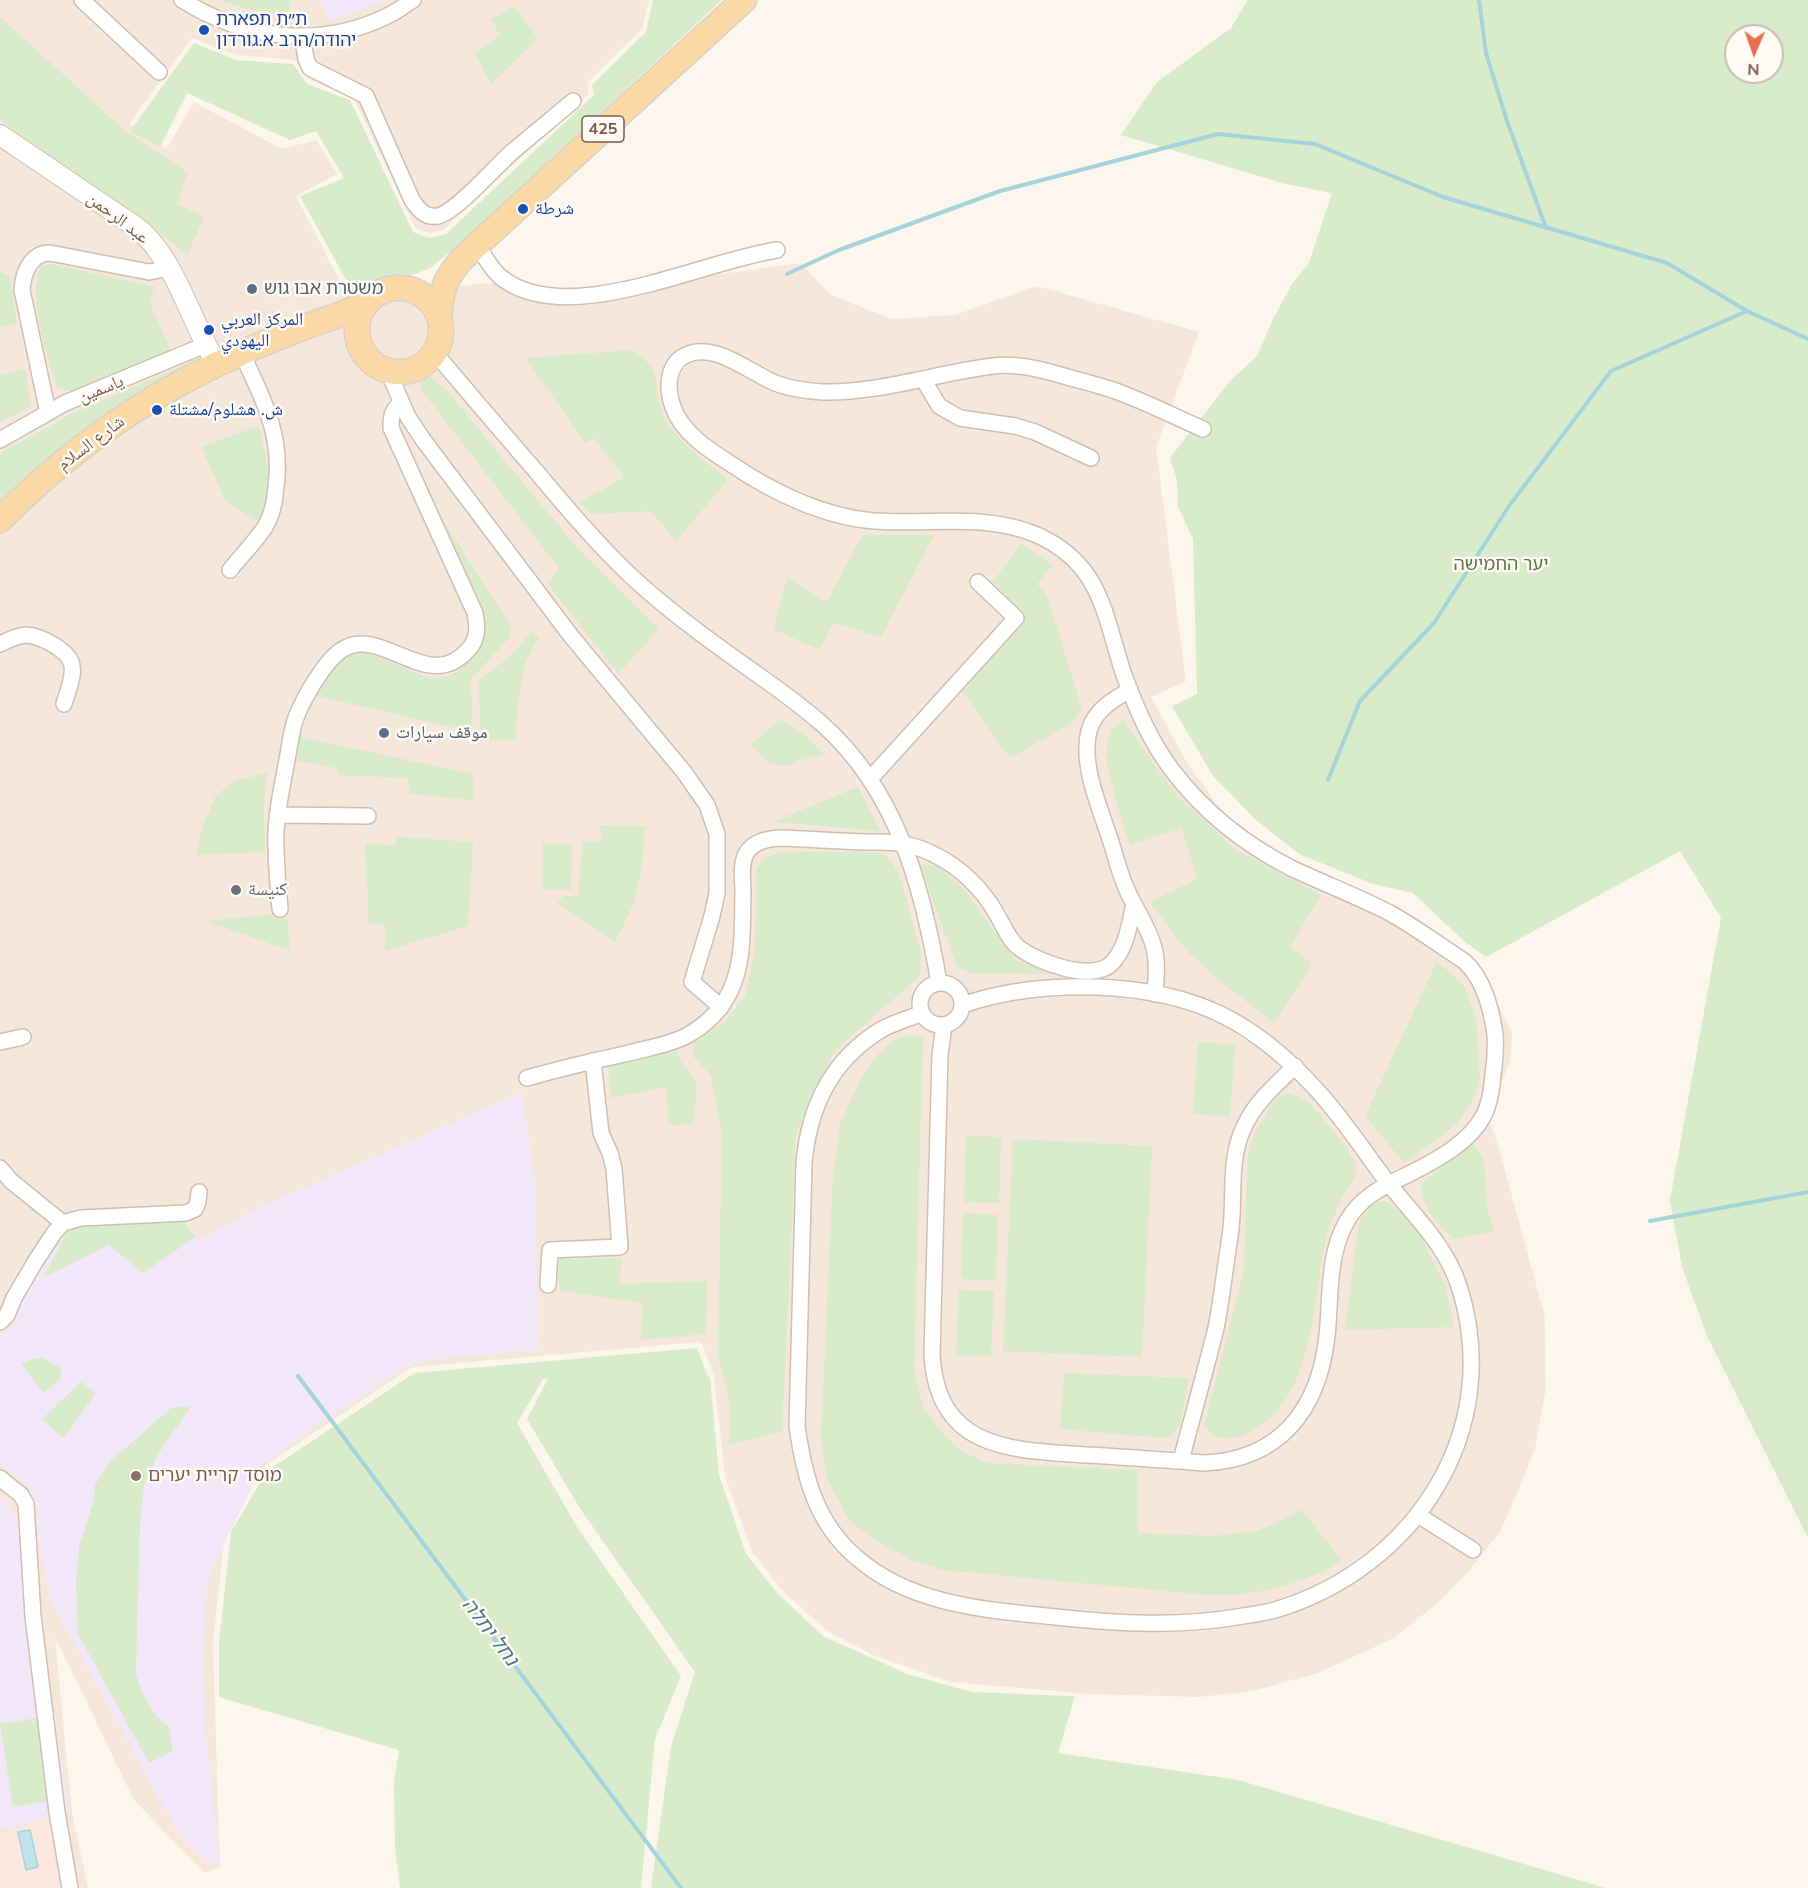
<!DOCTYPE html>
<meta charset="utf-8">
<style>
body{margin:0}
#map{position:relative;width:1808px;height:1888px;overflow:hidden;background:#fdf6ec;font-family:Mulish,sans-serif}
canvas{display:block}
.north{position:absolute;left:1724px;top:24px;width:60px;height:60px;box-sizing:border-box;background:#fffaf3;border:2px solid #cabbb1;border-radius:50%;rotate:182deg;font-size:16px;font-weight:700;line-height:24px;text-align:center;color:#7a5c4d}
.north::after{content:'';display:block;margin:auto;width:21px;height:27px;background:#e76f51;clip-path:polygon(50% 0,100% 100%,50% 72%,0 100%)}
</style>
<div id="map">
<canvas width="1808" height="1888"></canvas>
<div class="north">N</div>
</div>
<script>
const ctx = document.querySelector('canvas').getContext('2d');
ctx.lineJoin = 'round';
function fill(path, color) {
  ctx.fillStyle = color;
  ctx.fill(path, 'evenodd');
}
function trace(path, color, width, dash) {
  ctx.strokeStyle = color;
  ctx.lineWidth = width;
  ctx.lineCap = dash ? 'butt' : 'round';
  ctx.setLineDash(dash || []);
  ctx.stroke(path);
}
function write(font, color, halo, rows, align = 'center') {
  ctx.font = font + ' Mulish,"Noto Naskh Arabic","Noto Sans Hebrew",sans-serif';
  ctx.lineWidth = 5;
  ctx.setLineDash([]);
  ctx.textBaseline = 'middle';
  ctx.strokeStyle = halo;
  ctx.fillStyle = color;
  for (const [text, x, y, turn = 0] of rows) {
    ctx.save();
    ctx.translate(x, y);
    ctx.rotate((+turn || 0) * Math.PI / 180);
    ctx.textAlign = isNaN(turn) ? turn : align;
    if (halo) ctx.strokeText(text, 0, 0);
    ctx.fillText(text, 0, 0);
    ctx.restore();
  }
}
const residential = new Path2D(`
 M0 0H649L642 29 587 83 589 94 443 230 429 233 416 229 353 97 310 80 295 60 237 55 192 38 129 124 166 149 194 102 282 149 316 140 337 174 296 196 343 287 369 294 489 283 576 294 801 263 829 294 891 319 955 315 1037 286 1199 332 1156 447 1186 681 1151 697 1186 761 1236 831 1447 946 1501 1009 1512 1034 1510 1061 1488 1118 1496 1138 1545 1317 1546 1389 1535 1448 1524 1477 1501 1530 1469 1571 1440 1601 1394 1638 1318 1673 1253 1691 1199 1697 1088 1694 951 1682 873 1655 826 1630 783 1591 752 1552 725 1477 714 1376 701 1342 412 1367 263 1467 225 1530 213 1643 220 1867 204 1873 134 1800 55 1637 72 1813 88 1888H0Z`);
const commercial = new Path2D(`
 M63 1816 79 1888H0V1833Z`);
const education = new Path2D(`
 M319 0H387L330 21Z
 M522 1092 535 1184 538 1350 432 1359 402 1369 319 1424 260 1466 246 1500 207 1579 204 1656 205 1728 219 1861 214 1865 201 1856 177 1831 50 1600 37 1530V1509L28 1485 0 1464V1334L13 1327 19 1300 72 1224 184 1219 199 1240 257 1209Z
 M0 1498 10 1507 25 1533 69 1812 0 1830Z`);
const green = new Path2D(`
 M220 0H289L290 17 251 10Z
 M653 0H722L462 242 430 268 356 298 300 196 344 178 316 131 290 140 187 93 160 147 130 131 194 43 236 60 293 64 307 84 350 100 413 232 429 238 446 234 594 95 592 85 646 32Z
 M1248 0H1808V1538L1707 1336 1682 1267 1670 1200 1721 918 1680 851 1486 957 1464 941 1413 893 1373 884 1299 854 1255 819 1213 776 1172 706 1197 694 1193 539 1178 507 1177 480 1170 458 1230 381 1257 356 1273 319 1292 284 1309 263 1332 193 1286 184 1121 135 1157 82 1231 28ZM1736 36H1772V72H1736Z
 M515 6 538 39 491 84 475 53 500 35 491 19Z
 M0 17 124 130 188 172 177 204 204 217 187 255 153 228 0 121Z
 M52 264 154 287 151 298V306L171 350 71 391 57 388C48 355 25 296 42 265Z
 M0 272 10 276 17 324 0 327Z
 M631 350C669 372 648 390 667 422 682 446 707 462 728 480L676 541 651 511 592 514 579 502 624 478 595 438 585 443 526 358Z
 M191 362 126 402 80 435 0 500V453L70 415Z
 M25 369 31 406 0 422V375Z
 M429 375 448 392 577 548 659 629 618 674 548 584 559 568 423 392 420 383 422 376Z
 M259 426C264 449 273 480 266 503 265 509 261 515 259 521L233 507 224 497 201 447Z
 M444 521 512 628 509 638 471 679 472 732 313 695 342 659 353 653 370 654 432 679 453 674 472 660 485 634 484 617Z
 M862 535H934L881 637 833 623 820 650 773 629 787 578 827 602Z
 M1021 543 1053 565 1037 584 1047 596 1082 709 1072 723 1010 758 962 691 1026 615 993 582Z
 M532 631 540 637C518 662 518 710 515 741L481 740 478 680 511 656Z
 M781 720 800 731 824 754 796 761 789 766 771 764 750 745Z
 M1124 720 1135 738 1175 793 1233 848 1321 895 1290 947 1312 964 1274 1023 1221 982 1186 950 1150 902 1197 879 1182 828 1131 845 1126 836 1109 774 1106 756 1110 730Z
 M298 737 474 774 473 800 410 794 407 778 338 775 337 768 297 761Z
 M267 773 264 803 265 852 196 855 203 825 216 795 235 781Z
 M858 787 880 831 772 822Z
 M600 825 645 826 642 863 634 903 615 942 557 904 563 896H578L583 841 602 842Z
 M396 837 473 842 468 926 385 951V924L369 925 365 843 396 846Z
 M543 843 572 844 571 890H542Z
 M787 851 881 853 893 863 901 880 921 953 920 976 836 1049 815 1088 796 1134 782 1432 729 1444V1400L718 1353 722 1135 711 1076 693 1056V1043L724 1023 745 996 755 951 756 869 765 857Z
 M920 864 937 866 964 889 1014 959 1050 974 970 973 957 967Z
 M287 913 290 951 206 921Z
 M1437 961 1465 987 1476 1017 1480 1078 1474 1097 1457 1124 1404 1163 1365 1116Z
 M905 1035 923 1036 914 1371 923 1406 940 1430 961 1451 988 1463 1137 1470 1138 1533 1213 1536 1258 1531 1302 1510 1342 1560C1322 1575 1276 1590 1250 1593 1237 1595 1222 1595 1208 1595L942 1570 912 1560 876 1541 849 1520 828 1481 821 1439 833 1174 841 1121 865 1071 885 1046Z
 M1198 1042 1235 1044 1230 1117 1193 1114Z
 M677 1049 678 1057 697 1083 694 1123 669 1126 666 1087 612 1098 607 1063Z
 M1290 1093C1295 1096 1301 1098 1306 1101 1315 1107 1354 1155 1356 1165 1359 1178 1345 1191 1340 1202 1334 1215 1328 1231 1325 1245 1312 1305 1314 1394 1255 1429 1249 1432 1244 1436 1238 1437 1222 1441 1214 1438 1204 1424L1244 1271 1247 1170 1249 1145 1270 1106 1279 1096Z
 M966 1136 1001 1137 999 1203 964 1202Z
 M1013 1139 1152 1146 1142 1357 1003 1351Z
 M1472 1142 1484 1160 1487 1208 1495 1231 1454 1239C1438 1223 1419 1207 1422 1183Z
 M1386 1201 1401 1212 1421 1237 1446 1287 1454 1327 1345 1330 1359 1222 1374 1202Z
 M963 1213 998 1215 996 1281 961 1279Z
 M184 1221 195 1237 143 1273 109 1245 43 1278 66 1233 74 1226Z
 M622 1258 619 1284 707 1281 706 1334 641 1340 643 1303 560 1291 556 1259Z
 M959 1290 994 1291 991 1357 956 1356Z
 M697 1348 708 1377H710L719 1475 746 1554 778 1594 823 1636 907 1674 972 1692 1075 1696 1058 1753 1238 1780 1606 1888H651L671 1746 695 1672 581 1510 527 1419 548 1379H543L517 1423 577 1527 681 1676 655 1739 641 1888H400L395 1846 394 1782 399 1750 219 1697V1643L231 1532 267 1471 414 1373Z
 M43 1358 61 1368V1378L44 1393 21 1364 32 1359Z
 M1064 1373 1189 1378 1179 1428 1172 1435 1162 1438 1060 1429Z
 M81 1382 96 1393 63 1438 42 1419Z
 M191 1406 158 1454 144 1485 140 1521 136 1674C142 1695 151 1714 169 1727L173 1751 149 1763 78 1634 76 1584 79 1547 93 1503 95 1485 110 1462 171 1408Z
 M37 1718 50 1801 13 1807 0 1724Z`);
const water = new Path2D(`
 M30 1830 38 1867 26 1870 18 1832Z`);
const stream = new Path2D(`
 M1479 0 1486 53 1507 121 1546 228
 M787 274 839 250 1000 191 1218 134 1315 144 1443 197 1667 263 1747 311 1808 339
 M1328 780 1360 701 1434 623 1509 506 1611 371 1747 311
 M1650 1221 1808 1192
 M298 1376 681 1888`);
const minor = new Path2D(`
 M82 0 159 72
 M182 0C244 39 318 49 385 17 395 13 404 6 413 0
 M302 36 306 59 310 68 366 96 412 200C419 210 425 218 438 216 456 212 496 166 512 152 532 135 553 118 573 101
 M477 245C486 258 493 273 506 281 573 326 703 261 777 250
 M435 353C468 392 501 431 535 470 566 507 597 544 632 577 672 614 717 646 761 677 782 692 803 707 822 724 897 790 923 888 939 983
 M388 371 408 417 424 441 571 636 684 772 707 805 717 834V893L712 916 692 982 721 1007
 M923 379 939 406 960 418 1015 426 1035 432 1091 458
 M48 413 22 290C23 274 30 253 50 253L149 272 170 268
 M0 440 65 403 205 345
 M230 570C241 556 255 542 265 527 273 514 275 501 276 487 283 436 263 398 242 354
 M0 644C8 640 18 635 27 635 40 636 66 649 71 662 76 674 67 692 64 704
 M1130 690C1112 700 1095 710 1089 731 1080 764 1101 811 1111 842 1116 858 1120 875 1127 890 1135 909 1149 927 1154 948 1158 963 1156 979 1155 994
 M870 779 1016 618 978 582
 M277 815 368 816
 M280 909C278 883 275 857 276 832 277 807 283 783 287 760 290 745 291 729 297 715 305 696 323 664 340 651 380 622 427 695 467 651 478 640 478 628 475 613L391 428C391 416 392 410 401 403
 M920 1004a21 21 0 1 1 42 0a21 21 0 1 1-42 0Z
 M922 1013C908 1019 892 1023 879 1031 830 1062 809 1108 804 1163L797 1426C804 1476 816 1523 856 1557 910 1605 987 1610 1056 1617 1119 1624 1181 1627 1243 1616 1254 1614 1265 1613 1275 1610 1416 1568 1505 1429 1459 1286 1445 1243 1411 1213 1385 1179 1362 1148 1341 1116 1315 1088 1289 1060 1261 1035 1226 1017 1155 980 1038 978 963 1005
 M944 1025 940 1055 932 1354C937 1450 1011 1450 1086 1455 1125 1457 1165 1460 1204 1463 1280 1460 1319 1409 1327 1336 1331 1299 1327 1255 1347 1221 1362 1195 1385 1186 1411 1173 1437 1160 1470 1142 1484 1115 1490 1103 1492 1088 1493 1075 1495 1062 1496 1048 1495 1034 1491 1008 1484 979 1464 961 1439 945 1414 926 1388 912 1356 896 1323 883 1291 868 1244 844 1203 811 1172 770 1150 741 1136 708 1124 675 1104 615 1102 564 1037 535 987 513 927 525 874 521 824 517 772 492 731 464 709 450 682 433 673 407 667 391 666 366 684 356 714 340 748 372 775 383 790 389 807 391 823 392 881 393 936 373 993 366 1020 363 1048 371 1074 379 1087 382 1100 386 1113 390 1144 401 1173 416 1203 429
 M0 1042 23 1037
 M527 1078C559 1069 592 1061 625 1054 643 1049 664 1046 682 1038 699 1030 716 1016 726 999 745 968 742 928 743 892 743 880 740 863 747 852 755 841 767 839 780 838 808 839 837 841 866 842 878 842 892 841 903 844 914 846 928 851 937 856 961 868 983 890 996 913 1003 924 1008 939 1018 947 1036 962 1093 983 1112 963 1127 947 1129 925 1134 904
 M0 1168 11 1181 63 1223
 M548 1285 550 1250 620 1247 614 1169 610 1153 601 1133 593 1061
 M0 1322 7 1315 14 1298 35 1262 54 1233 63 1223 81 1218 186 1213 195 1209 198 1202 199 1192
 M1181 1461C1192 1417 1205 1373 1216 1328 1222 1298 1225 1267 1230 1237 1236 1199 1227 1160 1245 1125 1256 1101 1277 1084 1295 1066
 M0 1478 21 1495 26 1504 33 1616 57 1812 70 1888
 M1418 1515 1473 1550`);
const tertiary = new Path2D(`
 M0 135 136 227C175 257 190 321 217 364`);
const primary = new Path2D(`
 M357 330a42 42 0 1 1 84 0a42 42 0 1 1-84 0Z
 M439 316C442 289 444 279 463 258L744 0
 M0 520C63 456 136 403 217 364 245 351 275 338 305 327 328 318 345 315 367 301`);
const markers = [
 [204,30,6,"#1a4fb4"],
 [523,209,6,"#1a4fb4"],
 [252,289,6,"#5c6f8a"],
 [209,330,6,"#1a4fb4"],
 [157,410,6,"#1a4fb4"],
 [384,733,6,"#5c6f8a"],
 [236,890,6,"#6b7280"],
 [136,1476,6,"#8d6e63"]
];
const shields = [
 [603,129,42]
];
const shieldNames = [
 ["425",603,129]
];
const transitNames = [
 ["ת״ת תפארת",216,20],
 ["יהודה/הרב א.גורדון",216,41],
 ["شرطة",535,209],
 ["المركز العربي",221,320],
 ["اليهودي",221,341],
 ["ش. هشلوم/مشتلة",169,410]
];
const streetNames = [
 ["عبد الرحمن",118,218,37],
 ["ياسمين",101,389,-22],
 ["شارع السلام",91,443,-37]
];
const serviceNames = [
 ["משטרת אבו גוש",264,289],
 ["موقف سيارات",396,733]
];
const parkNames = [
 ["יער החמישה",1501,565]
];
const worshipNames = [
 ["كنيسة",248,890]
];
const educationNames = [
 ["מוסד קריית יערים",148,1476]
];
const waterNames = [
 ["נחל יתלה",490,1632,53]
];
fill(residential, '#f5e8da');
fill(commercial, '#fde8e0');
fill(education, '#f3e8fa');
fill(green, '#d8ecc9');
fill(water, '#bfe3e8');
trace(water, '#a5d3da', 1.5);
trace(stream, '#a5d3da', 4);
trace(minor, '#d1beb0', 18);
trace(tertiary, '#d1beb0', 22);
trace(primary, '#dad1cd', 27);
trace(minor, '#fff', 15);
trace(tertiary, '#fff', 20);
trace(primary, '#fbd9a5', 24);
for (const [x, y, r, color] of markers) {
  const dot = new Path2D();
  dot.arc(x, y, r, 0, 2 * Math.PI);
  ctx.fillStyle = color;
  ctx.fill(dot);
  trace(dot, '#fffaf3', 2);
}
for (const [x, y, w] of shields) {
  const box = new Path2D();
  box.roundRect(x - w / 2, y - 13, w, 26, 4.5);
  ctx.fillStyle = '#fffaf3';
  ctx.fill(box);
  trace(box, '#7a5c4d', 1.5);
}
write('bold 16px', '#7a5c4d', null, shieldNames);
write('18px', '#164399', '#fffaf3', transitNames, 'left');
write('18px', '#7a5c4d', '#fffaf3', streetNames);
write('18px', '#4e5e75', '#fffaf3', serviceNames, 'left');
write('18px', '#537a41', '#fffaf3', parkNames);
write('18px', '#5b616d', '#fffaf3', worshipNames, 'left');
write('18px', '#785e54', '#fffaf3', educationNames, 'left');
write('italic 20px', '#437c86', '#fffaf3', waterNames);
</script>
